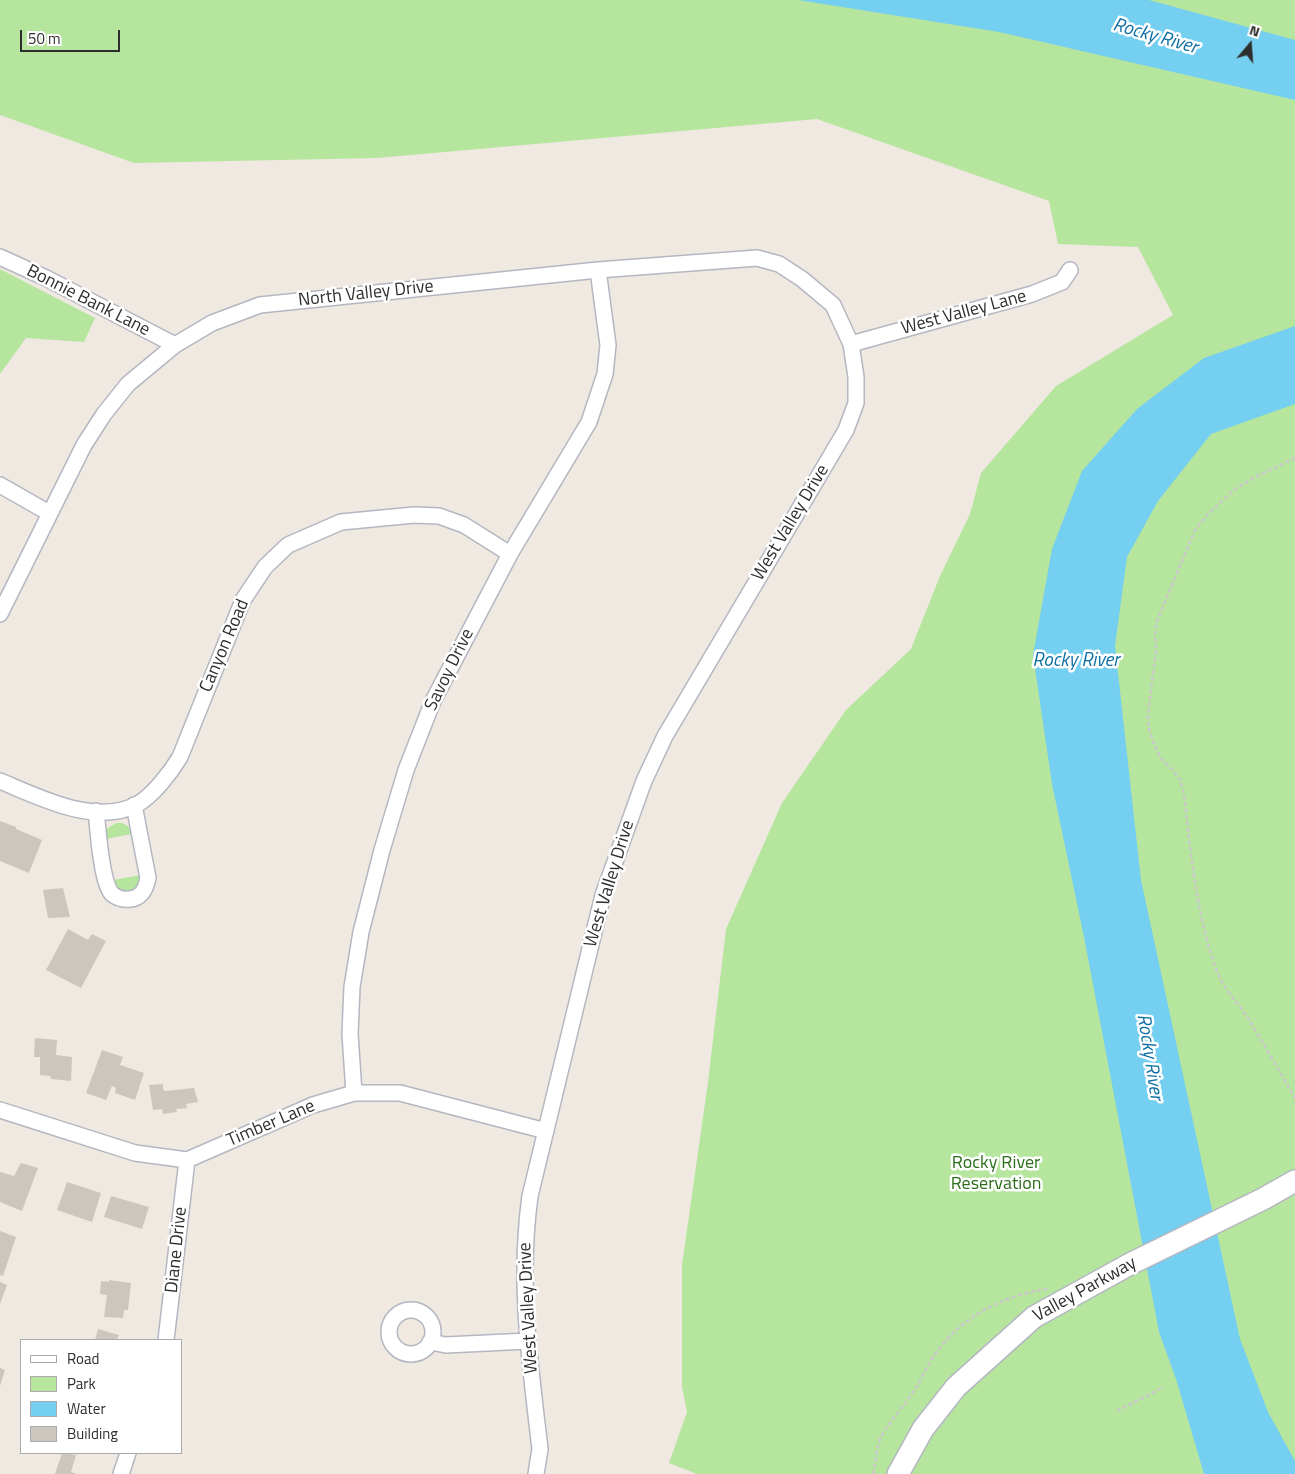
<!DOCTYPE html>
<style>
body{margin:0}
#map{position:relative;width:1295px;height:1474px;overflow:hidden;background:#efe9e1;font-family:"Titillium Web",sans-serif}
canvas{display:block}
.legend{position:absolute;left:20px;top:1339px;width:162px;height:115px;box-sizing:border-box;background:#fff;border:1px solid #ababab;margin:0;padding:6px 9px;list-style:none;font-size:15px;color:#2e2e2e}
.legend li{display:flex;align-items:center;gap:10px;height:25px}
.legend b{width:25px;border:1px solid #ababab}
.north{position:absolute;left:1225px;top:20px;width:50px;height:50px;-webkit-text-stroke:4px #fff;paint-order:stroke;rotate:18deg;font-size:14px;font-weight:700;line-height:20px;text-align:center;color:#2e2e2e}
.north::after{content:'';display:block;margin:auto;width:18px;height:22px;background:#2e2e2e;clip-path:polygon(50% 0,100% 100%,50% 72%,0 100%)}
.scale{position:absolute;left:20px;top:30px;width:100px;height:22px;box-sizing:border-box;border:2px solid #2e2e2e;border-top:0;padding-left:6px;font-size:15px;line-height:18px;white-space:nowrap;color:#2e2e2e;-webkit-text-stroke:4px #fff;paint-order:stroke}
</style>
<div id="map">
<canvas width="1295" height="1474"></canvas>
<ul class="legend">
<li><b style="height:6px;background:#fff"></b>Road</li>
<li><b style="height:14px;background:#b6e59e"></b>Park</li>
<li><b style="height:14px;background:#75cff0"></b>Water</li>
<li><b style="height:14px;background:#cbc7bf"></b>Building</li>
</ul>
<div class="north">N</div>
<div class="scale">50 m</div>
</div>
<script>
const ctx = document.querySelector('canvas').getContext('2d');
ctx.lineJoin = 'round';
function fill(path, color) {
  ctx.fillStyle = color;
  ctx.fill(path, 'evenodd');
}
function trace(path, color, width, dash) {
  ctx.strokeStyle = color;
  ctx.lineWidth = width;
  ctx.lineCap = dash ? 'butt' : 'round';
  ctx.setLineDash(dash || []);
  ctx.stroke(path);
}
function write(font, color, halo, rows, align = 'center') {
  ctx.font = font + ' "Titillium Web",sans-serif';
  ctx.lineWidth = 5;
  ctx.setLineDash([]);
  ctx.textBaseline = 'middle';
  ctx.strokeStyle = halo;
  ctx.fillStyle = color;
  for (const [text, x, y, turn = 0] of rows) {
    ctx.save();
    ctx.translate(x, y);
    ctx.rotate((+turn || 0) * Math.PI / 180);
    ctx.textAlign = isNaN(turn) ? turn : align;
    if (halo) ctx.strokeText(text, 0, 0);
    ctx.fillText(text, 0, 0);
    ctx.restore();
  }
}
const green = new Path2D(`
 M0 0H1295V1474H697L669 1463 687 1412 682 1387V1265L708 1082 726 929 782 803 846 710 911 649 940 576 970 514 981 473 1056 386 1173 315 1138 247 1058 244 1049 201 817 119 377 158 134 163 0 115Z
 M0 269 95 318 84 342 26 338 0 374Z
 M116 823C124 822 130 826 132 834L106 839 105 832 108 828Z
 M140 875 138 885 132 890 122 891 117 887 114 880Z`);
const water = new Path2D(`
 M798 0H1149L1295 40V100L999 32Z
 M1295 326V404L1211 434 1158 501 1127 557 1115 646 1141 880 1240 1339 1268 1412 1295 1461V1474H1204L1176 1379 1159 1332 1084 937 1052 784 1033 655 1052 549 1082 471 1137 409 1204 358Z`);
const building = new Path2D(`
 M0 821 16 827V829L42 840 29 873 0 861Z
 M63 888 70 917 48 918 43 890Z
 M68 929 88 940 92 934 106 941 81 988 46 970Z
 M35 1038 57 1040 56 1055 72 1057 71 1081 51 1079 50 1076 40 1075V1057H34Z
 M102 1050 123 1057 120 1065 144 1073 135 1100 115 1093 116 1088 112 1086 106 1100 86 1093Z
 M163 1084V1089L165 1091 194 1088 198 1102 186 1104 187 1108 176 1109 177 1112 163 1114 162 1109 153 1110 149 1085Z
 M21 1163 38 1168 22 1211 0 1202V1172L14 1176Z
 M67 1182 101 1193 92 1222 57 1210Z
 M111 1196 149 1207 142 1229 104 1217Z
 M0 1231 16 1237 3 1276 0 1275Z
 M109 1280 131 1283 128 1310H124L123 1318 104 1317 107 1295 100 1294 101 1281 109 1282Z
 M0 1282 7 1285 0 1304Z
 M98 1329 119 1335 117 1340H95Z
 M0 1368 5 1370 0 1386Z
 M62 1453 76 1455 71 1472 77 1474H55Z`);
const path = new Path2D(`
 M1295 458 1257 476 1235 489 1208 514 1195 530 1157 621 1155 634 1156 651 1148 714 1149 730 1154 744 1161 759 1172 769 1180 780 1184 794C1190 849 1197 919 1217 971 1223 988 1236 1001 1246 1015 1263 1042 1279 1071 1295 1098
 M1117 1411 1164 1387
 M873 1474C876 1462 876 1448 881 1437 890 1420 904 1406 914 1391 921 1380 926 1368 933 1357 959 1318 1001 1296 1047 1289`);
const street = new Path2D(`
 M0 257 46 278 175 345
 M851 344 1032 294 1062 282 1070 270
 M0 485 49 513
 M0 614 84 445 104 414 128 384 175 345 212 323 260 305 598 270 757 258 779 264 802 279 833 305 851 344 856 377V403L846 430 665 736 644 781 603 895 530 1196C518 1283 530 1363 540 1449L536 1474
 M0 781C39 797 94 826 136 805 152 797 171 772 180 757L243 600 265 567 288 545 341 522 414 515 439 516 464 525 510 554
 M96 811C98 828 101 882 112 894 117 898 124 900 130 899 142 898 146 888 148 878L134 805
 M354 1093 350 1034 352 987 361 932 382 850 406 770 433 701 510 554 589 422 605 374 608 345 598 270
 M0 1110 135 1153 187 1160 313 1105 354 1093H400L546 1131
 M389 1332a22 22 0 1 1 44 0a22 22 0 1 1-44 0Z
 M166 1340 187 1160
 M430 1342 446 1345 528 1341
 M121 1474 128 1453`);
const secondary = new Path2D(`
 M898 1474 923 1429 956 1387 1034 1317 1130 1264 1263 1199 1295 1181`);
const streetNames = [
 ["North Valley Drive",366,294,-6],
 ["Bonnie Bank Lane",88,301,27],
 ["West Valley Lane",964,313,-15],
 ["West Valley Drive",791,523,-59],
 ["Canyon Road",225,646,-67],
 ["Savoy Drive",450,670,-64],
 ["West Valley Drive",610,884,-73],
 ["Timber Lane",271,1124,-23],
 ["Diane Drive",177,1250,-84],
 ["Valley Parkway",1085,1290,-29],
 ["West Valley Drive",529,1308,-93]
];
const parkNames = [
 ["Rocky River",996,1164],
 ["Reservation",996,1185]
];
const waterNames = [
 ["Rocky River",1155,37,16],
 ["Rocky River",1076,661],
 ["Rocky River",1149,1057,81]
];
fill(green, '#b6e59e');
fill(water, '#75cff0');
fill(building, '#cbc7bf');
trace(street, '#b4b7c1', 18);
trace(secondary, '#b4b7c1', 24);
trace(path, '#c9c9c9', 2.5, [4, 2.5]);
trace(street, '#fff', 15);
trace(secondary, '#fff', 21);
write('18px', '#2e2e2e', '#fff', streetNames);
write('18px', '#2c6e1b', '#fff', parkNames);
write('italic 19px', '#0d6fa3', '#fff', waterNames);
</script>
